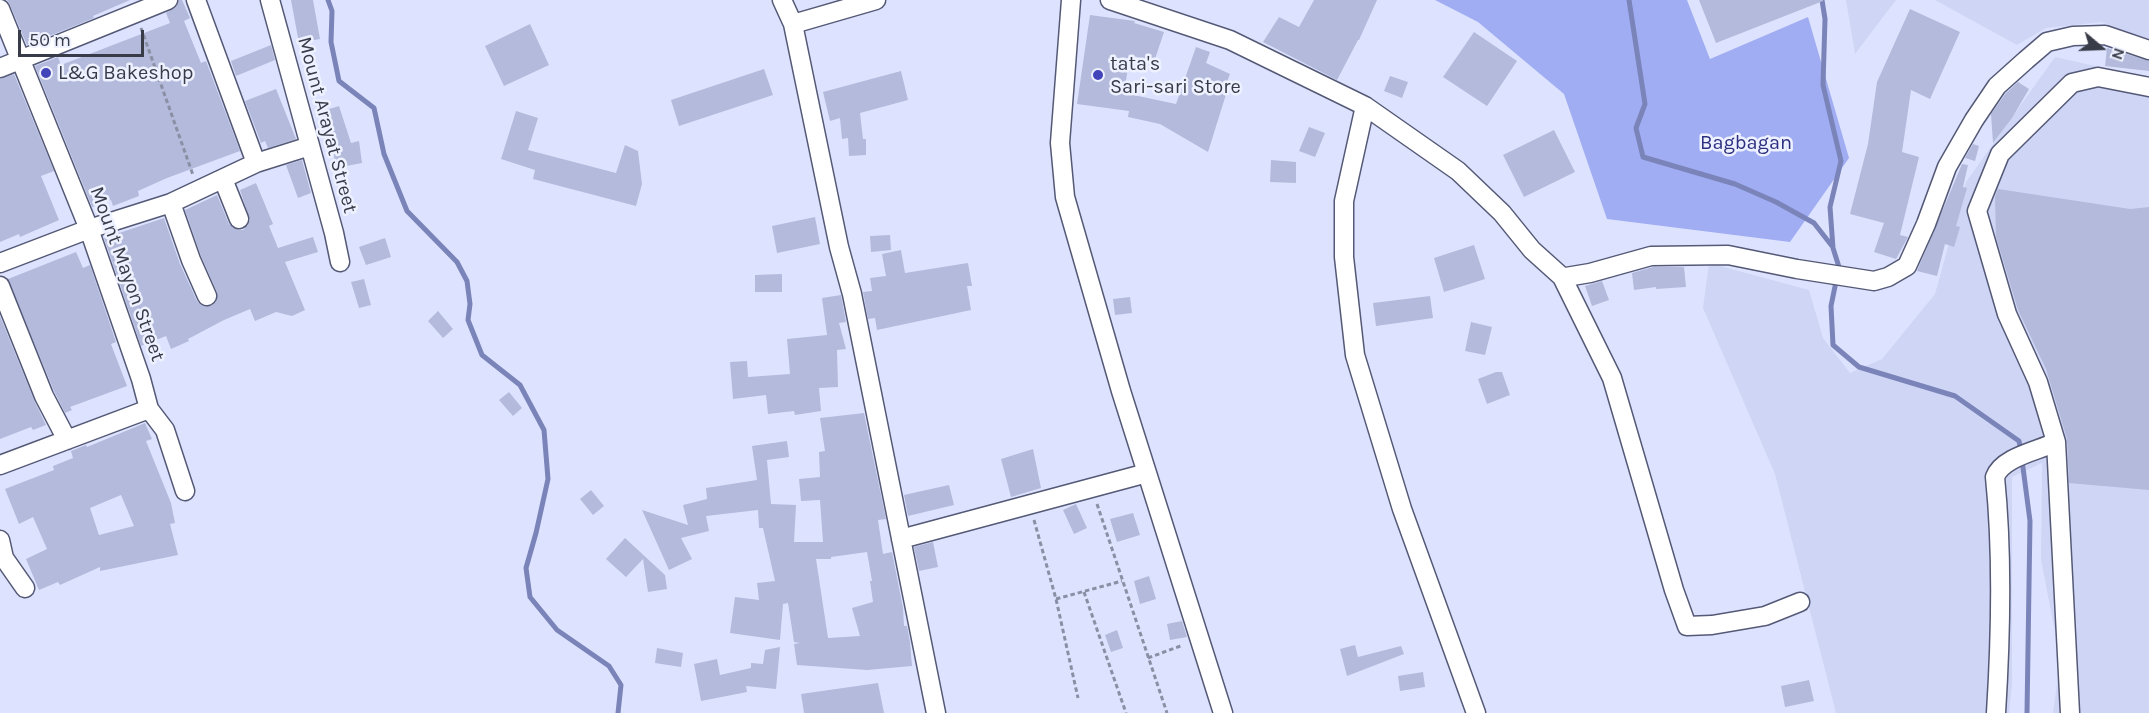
<!DOCTYPE html>
<style>
body{margin:0}
#map{position:relative;width:2149px;height:713px;overflow:hidden;background:#dde3ff;font-family:Karla,sans-serif}
canvas{display:block}
.north{position:absolute;left:2071px;top:18px;width:60px;height:60px;-webkit-text-stroke:4px #eef1ff;paint-order:stroke;rotate:109deg;font-size:16px;font-weight:700;line-height:24px;text-align:center;color:#383b48}
.north::after{content:'';display:block;margin:auto;width:21px;height:27px;background:#383b48;clip-path:polygon(50% 0,100% 100%,50% 72%,0 100%)}
.scale{position:absolute;left:18px;top:30px;width:126px;height:27px;box-sizing:border-box;border:3px solid #383b48;border-top:0;padding-left:8px;font-size:18px;line-height:21px;white-space:nowrap;color:#383b48;-webkit-text-stroke:4px #eef1ff;paint-order:stroke}
</style>
<div id="map">
<canvas width="2149" height="713"></canvas>
<div class="north">N</div>
<div class="scale">50 m</div>
</div>
<script>
const ctx = document.querySelector('canvas').getContext('2d');
ctx.lineJoin = 'round';
function fill(path, color) {
  ctx.fillStyle = color;
  ctx.fill(path, 'evenodd');
}
function trace(path, color, width, dash) {
  ctx.strokeStyle = color;
  ctx.lineWidth = width;
  ctx.lineCap = dash ? 'butt' : 'round';
  ctx.setLineDash(dash || []);
  ctx.stroke(path);
}
function write(font, color, halo, rows, align = 'center') {
  ctx.font = font + ' Karla,sans-serif';
  ctx.lineWidth = 5;
  ctx.setLineDash([]);
  ctx.textBaseline = 'middle';
  ctx.strokeStyle = halo;
  ctx.fillStyle = color;
  for (const [text, x, y, turn = 0] of rows) {
    ctx.save();
    ctx.translate(x, y);
    ctx.rotate((+turn || 0) * Math.PI / 180);
    ctx.textAlign = isNaN(turn) ? turn : align;
    if (halo) ctx.strokeText(text, 0, 0);
    ctx.fillText(text, 0, 0);
    ctx.restore();
  }
}
const built = new Path2D(`
 M1846 0H1896L1855 54Z
 M1935 0H2149V43L2102 22 2046 28 2017 45Z
 M2055 57 2149 78V713H2053L2058 677V647L2041 560 2042 463 2012 477V684L2009 713H1836L1775 474 1703 308 1709 263 1809 290 1823 338 1850 373 1882 359 1935 294 1966 182Z`);
const forest = new Path2D(`
 M1435 0H1687L1710 59 1808 17 1849 158 1790 242 1607 219 1564 94 1478 22Z`);
const stream = new Path2D(`
 M328 0 332 11 331 42 339 81 374 108 384 154 407 211 457 262 467 281 470 304 468 320 482 355 520 385 544 430 548 479 536 533 526 568 530 597 557 630 609 666 621 685 618 713
 M1629 0 1645 104 1636 128 1643 157 1735 184 1776 202 1814 223 1832 246
 M1822 0 1825 19 1823 85 1841 161 1830 207 1833 248 1839 267 1831 306 1833 345 1859 367 1955 396 2019 441 2021 451
 M2022 460 2030 521 2027 713`);
const building = new Path2D(`
 M7 0H130L93 16 94 18 27 45 10 5Z
 M179 0H182L190 18 184 21 201 63 206 61 240 151 167 178 138 191 139 196 113 206 111 200 92 207 35 66 58 57 61 65 170 23 166 13 176 7Z
 M291 0H313L320 39 299 43Z
 M1314 0H1377L1359 40H1358L1337 80 1263 42 1279 17 1299 27Z
 M1699 0H1823V1L1716 43Z
 M1910 9 1960 32 1930 99 1911 90 1902 152 1919 157 1900 235 1908 237 1896 259 1874 252 1884 223 1850 214 1868 144 1877 82Z
 M1090 15 1135 21 1134 23 1164 32 1154 62 1130 55 1124 93 1176 104 1196 47 1210 52 1206 63 1230 74 1225 87 1228 88 1208 152 1160 124 1128 117 1129 111 1077 104Z
 M530 24 549 65 504 86 485 46Z
 M1474 32 1517 61 1487 106 1443 77Z
 M271 45 275 60 236 76 231 61Z
 M2107 48 2149 61V71L2105 66Z
 M764 69 773 95 679 126 671 100Z
 M901 71 908 100 860 113 863 139H866V155L849 156 848 138 842 139 840 118 830 121 823 92Z
 M14 74 54 171 41 176 59 220 20 237 19 234 0 242V79Z
 M1390 76 1408 82 1402 98 1384 91Z
 M2018 82 2029 89 2012 118 1993 143 1991 114 2006 93Z
 M276 89 296 139 268 148 265 141 261 143 245 101Z
 M339 106 351 143 359 141 362 163 336 168 329 125 324 127 320 112Z
 M516 111 538 118 528 150 616 173 625 145 638 151 642 184 636 206 533 179 535 170 501 159Z
 M1309 127 1325 133 1315 157 1299 151Z
 M1554 130 1575 172 1524 197 1503 155Z
 M1973 144 1979 146 1975 161 1965 158Z
 M302 160 311 193 298 198 286 165Z
 M1271 160 1296 162V183L1270 182Z
 M1962 164 1968 165 1963 187 1967 188 1956 226 1960 227 1954 247 1945 244 1937 276 1917 271Z
 M256 183 273 224 269 226 278 248 313 237 318 252 285 262 305 310 292 316 276 312 255 321 250 309 224 320 188 339 189 341 171 349 166 336 141 346 104 238 164 218 180 264 197 301 201 305 211 306 216 302 217 292 201 256 185 210 217 195 229 224 237 230H243L248 225 250 220 240 190Z
 M1998 189 2130 209 2149 207V490L2069 483 2067 439 2046 369 2018 310 1996 237 1995 197Z
 M815 217 820 244 777 253 772 226Z
 M890 235 891 250 871 252 870 236Z
 M385 238 391 257 366 265 359 247Z
 M1474 245 1485 279 1444 292 1434 258Z
 M901 250 905 273 968 263 972 286H967L971 310 877 330 875 318 868 319 863 292 872 291 870 278 886 276 882 254Z
 M76 252 83 268 90 265 116 342 111 344 127 386 70 407 72 410 65 413 54 391 8 279Z
 M1653 267H1684L1686 287 1656 289V287L1634 290 1632 273Z
 M782 274V292H755V275Z
 M364 279 371 305 359 308 351 282Z
 M1602 281 1609 300 1592 306 1585 286Z
 M841 295 846 322 839 323 846 349 837 350 838 387 819 388 821 411 795 415 794 411 768 414 766 395 733 399 730 362 747 361 748 377 790 374 787 339 827 335 822 298Z
 M1430 296 1433 318 1376 326 1373 303Z
 M1130 297 1132 313 1115 315 1113 299Z
 M438 311 453 329 443 338 428 321Z
 M0 316 34 400 46 425 33 430 31 427 0 439Z
 M1471 322 1492 327 1485 355 1465 351Z
 M1496 372H1502L1510 395 1487 404 1478 379Z
 M509 392 522 408 513 416 499 400Z
 M864 413 886 519 878 520 883 554 892 552 903 608 904 626H907L910 642 912 666 867 670 797 665 794 644 800 643 794 642 788 603 783 604 780 640 730 633 735 597 759 600 757 583 775 581 763 528H759L758 510 706 516 709 531 681 538 692 559 669 570 642 510 688 525 683 505 707 499 706 488 757 480 752 446 787 441 789 457 767 460 771 504 796 505 794 542H823L820 500 801 501 799 479 820 477 819 452 825 451 820 418ZM867 552 872 581H870L873 602 852 608 860 636 828 638 816 559H831V557Z
 M145 423 152 439 146 441 171 503 175 523 170 524 178 555 100 571V567L60 585 58 582 39 590 26 559 47 549 33 517 19 524 5 489 54 470 53 466 73 458 71 451 86 445 87 447ZM121 495 134 526 99 535 90 508Z
 M1033 449 1041 488 1011 497 1001 459Z
 M949 485 954 505 908 516 904 495Z
 M591 490 604 506 593 515 580 499Z
 M1076 504 1087 528 1074 534 1063 510Z
 M1133 513 1140 535 1117 542 1110 519Z
 M625 538 665 575 667 589 648 592 643 559 626 577 606 559Z
 M933 542 938 567 919 571 914 547Z
 M1149 576 1156 599 1140 604 1134 581Z
 M1182 621 1187 637 1170 640 1167 624Z
 M1117 630 1123 648 1111 652 1105 635Z
 M1355 645 1358 657 1401 646 1404 654 1347 676 1340 649Z
 M780 647 776 689 746 686 747 692 701 701 694 664 717 659 720 675 751 668V663L763 664 765 650Z
 M657 648 683 653 681 667 655 663Z
 M1423 672 1425 687 1400 691 1398 676Z
 M1809 680 1814 701 1785 707 1781 686Z
 M878 683 884 713H804L801 694Z`);
const path = new Path2D(`
 M141 28 193 175
 M1097 504 1167 713
 M1034 520 1056 599 1078 698
 M1084 592 1126 713
 M1056 599 1122 581
 M1148 658 1183 645`);
const minor = new Path2D(`
 M196 0 256 163
 M270 0 334 233 340 262
 M782 0 793 24 839 247 852 294 936 713
 M1071 0 1060 143 1065 197 1121 391 1223 713
 M1110 0 1230 40 1365 106 1458 171 1502 213 1532 250 1562 277H1566L1590 273 1651 256 1728 255 1797 269 1874 281 1888 277 1907 266 1926 224 1947 167 1974 120 1997 86 2026 60 2047 42 2073 36 2105 35 2149 50
 M0 9 89 229 141 379 149 409 0 465
 M793 24 876 0
 M0 68 168 0
 M1365 106 1344 201V257L1355 355 1402 509 1476 713
 M223 179 239 219
 M171 203 191 260 207 296
 M0 263 89 229 171 203 256 163 310 146
 M1562 277 1612 378 1674 590 1687 626 1712 625 1765 616 1800 602
 M0 286 44 396 67 440
 M149 409 165 430 185 491
 M901 539 1147 473
 M0 540 4 558 25 588
 M1996 713C2001 634 2003 555 1995 477 2002 457 2038 451 2056 442
 M2070 713 2056 442 2038 382 2007 314 1977 211 2000 154 2072 83 2098 77 2149 87`);
const markers = [
 [46,73,6,"#4244b9"],
 [1098,75,6,"#4244b9"]
];
const poiNames = [
 ["tata's",1110,64],
 ["Sari-sari Store",1110,87],
 ["L&G Bakeshop",58,73]
];
const streetNames = [
 ["Mount Arayat Street",327,125,75],
 ["Mount Mayon Street",127,274,70]
];
const parkNames = [
 ["Bagbagan",1746,143]
];
fill(built, '#ced5f5');
fill(forest, '#a0adf3');
trace(stream, '#7a84b9', 5);
fill(building, '#b3badb');
trace(minor, '#545976', 21);
trace(path, '#8b8fa4', 3, [4.5, 3]);
trace(minor, '#fff', 18);
for (const [x, y, r, color] of markers) {
  const dot = new Path2D();
  dot.arc(x, y, r, 0, 2 * Math.PI);
  ctx.fillStyle = color;
  ctx.fill(dot);
  trace(dot, '#eef1ff', 2);
}
write('20px', '#383b48', '#eef1ff', poiNames, 'left');
write('20px', '#383b48', '#eef1ff', streetNames);
write('20px', '#2d3080', '#eef1ff', parkNames);
</script>
